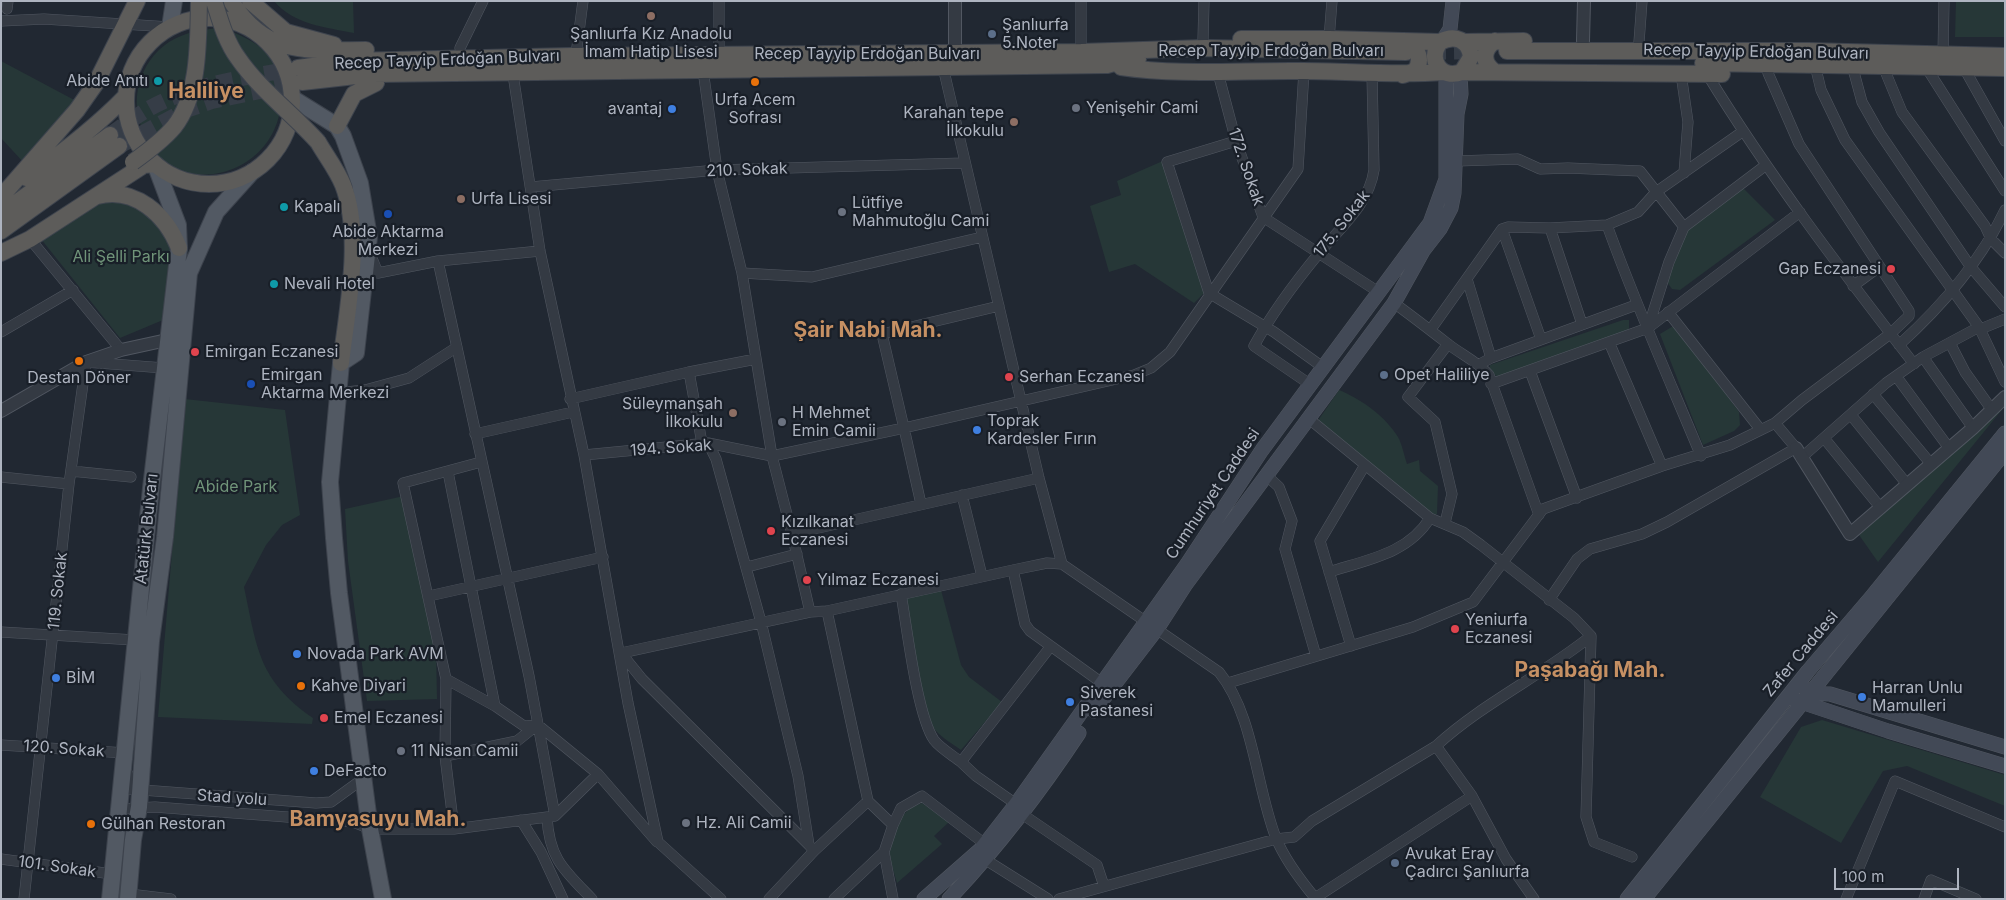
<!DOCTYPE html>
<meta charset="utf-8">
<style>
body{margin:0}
#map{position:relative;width:2006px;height:900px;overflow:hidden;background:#212832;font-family:Inter,sans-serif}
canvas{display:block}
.frame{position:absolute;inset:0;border:2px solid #aeb4c0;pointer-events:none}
.scale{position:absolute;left:1834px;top:868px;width:125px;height:22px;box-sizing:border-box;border:2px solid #aeb4c0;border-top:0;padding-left:6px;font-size:15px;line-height:18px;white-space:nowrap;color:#aeb4c0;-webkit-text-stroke:4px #191f28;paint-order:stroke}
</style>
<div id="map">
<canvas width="2006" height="900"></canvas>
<div class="frame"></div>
<div class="scale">100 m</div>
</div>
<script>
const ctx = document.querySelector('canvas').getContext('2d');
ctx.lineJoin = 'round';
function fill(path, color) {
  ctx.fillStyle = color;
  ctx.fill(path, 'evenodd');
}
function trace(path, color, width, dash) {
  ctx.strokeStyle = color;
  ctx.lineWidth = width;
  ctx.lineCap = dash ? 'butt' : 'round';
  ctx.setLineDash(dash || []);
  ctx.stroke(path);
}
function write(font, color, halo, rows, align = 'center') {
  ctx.font = font + ' Inter,sans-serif';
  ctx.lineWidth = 4.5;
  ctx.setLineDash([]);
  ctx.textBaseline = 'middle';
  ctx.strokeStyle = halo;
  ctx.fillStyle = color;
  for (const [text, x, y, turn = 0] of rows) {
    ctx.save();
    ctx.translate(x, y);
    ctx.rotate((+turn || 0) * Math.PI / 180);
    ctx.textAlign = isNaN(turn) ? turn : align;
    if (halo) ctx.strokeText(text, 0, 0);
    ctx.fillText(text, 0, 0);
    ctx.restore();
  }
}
const green = new Path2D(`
 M274 1H353L354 33C325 27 294 25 274 1Z
 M1956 1H2005V37H1955Z
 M222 28C240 35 261 43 273 60 279 68 281 82 281 92 286 177 167 211 140 123 129 89 147 49 181 36 195 30 208 29 222 28Z
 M1 61 78 102 24 163 1 138Z
 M1165 160 1206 291 1194 303 1135 264 1109 272 1090 206 1121 195 1117 181Z
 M1743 188 1775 220 1680 290 1672 289 1667 282 1687 230Z
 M103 200C144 206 150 212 173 246L163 320 120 338 41 239Z
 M1623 320H1629V330L1499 378 1490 371V365Z
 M1675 325 1739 412 1740 425 1734 431 1703 445 1660 334Z
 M1339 390C1361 399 1385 416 1398 437 1402 444 1404 455 1407 464L1419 460 1420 471 1438 486 1437 514 1434 516 1317 422Z
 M185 399 285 410 300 515 282 525 266 545 244 587C257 648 258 680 313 718L312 724 158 717Z
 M2005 405V406L1878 562 1859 535Z
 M404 496 436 650 437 699 367 701 348 561 345 509Z
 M941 590 961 665 969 677 1002 702 961 750C953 744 942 738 936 731 925 719 908 618 907 598Z
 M1822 720 2005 775V806L1907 766 1883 771 1841 843 1760 797 1801 727Z
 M922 803 949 822 934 836 942 844 897 883 887 849 900 818 910 808Z`);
const trunkTunnel = new Path2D(`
 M1406 52 1507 51
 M110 135C123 126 137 115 152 107 196 83 249 77 298 68
 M119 146 186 110 212 101 302 82`);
const minor = new Path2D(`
 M7 9 8 1
 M1 21 44 19 170 27
 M1329 39 1332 1
 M1203 40 1204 1
 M1639 42 1642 1
 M577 47 583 1
 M460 48 483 1
 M1081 52V1
 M719 54V1
 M1943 55 1944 1
 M1815 65 1821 90 1845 140 1979 327 2005 382
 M1852 65 1862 102 1879 132 1970 266 2005 307
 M1883 66 1902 112 1985 226 1991 239 2005 253
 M943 67 1039 478 1062 564 1219 672C1254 715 1256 787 1276 838 1285 860 1301 881 1316 899
 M1926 67 2005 191
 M1964 68 2005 141
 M703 70 717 170 742 273 772 456 792 534
 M1218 73 1236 141 1263 217 1377 291
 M1681 74 1688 122 1684 173
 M1707 74C1769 175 1841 270 1914 364
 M514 81 540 251 584 455 628 703 658 842 721 899
 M1236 141 1167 162 1209 293 1274 332 1324 368
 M1456 161 1518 159 1540 169 1568 168 1640 171 1684 227 1669 262 1648 328
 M531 187 717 170 964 163
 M1607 225C1635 303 1669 379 1701 456
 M1684 227 1766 165
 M1550 228 1582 324
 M1502 229 1541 339
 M30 239 121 350
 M369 251 378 273 438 261 540 251
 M438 261 529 676 555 816
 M742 273 812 277 982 237
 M1467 279 1491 358
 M1853 286 1879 267
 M1394 303C1412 316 1430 330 1448 344 1462 355 1477 361 1489 375L1539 515
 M1668 312 1760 429
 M1431 329 1502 229 1508 227 1550 228 1607 225 1638 212 1656 192 1742 132
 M1 332 73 290
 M1609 342 1662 466
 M1950 343 1965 372 1992 410
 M1899 345C1942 306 1980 263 2005 210
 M1923 357 1973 428
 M1480 364 1491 358 1636 305
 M1530 371 1577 498
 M1896 376 1949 448
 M1491 384 1648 328 1800 212
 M1311 385 1254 346C1272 313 1296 281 1320 252 1341 227 1369 204 1374 170L1372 74
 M337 393 365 390 409 378 457 347
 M1873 394 1931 464
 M570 399 689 372
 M1851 415 1906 483
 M1308 418 1430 518 1463 532 1481 545 1574 618 1591 636 1586 817 1594 842 1632 857
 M475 434 573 412
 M1824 438 1880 507
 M702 443 689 372 756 359
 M708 443 716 459 761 622 798 776 809 845 814 851
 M584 455 708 443 772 456 904 428 882 334 999 306
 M1801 458 1886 383 1923 357 1979 327 1983 328 2005 319
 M71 471 131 477
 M448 472 495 706 524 726 538 725 598 774 657 842
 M1266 475 1279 487 1292 521 1285 549 1316 656
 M1 477 69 484
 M962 495 982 576
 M921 504 904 428 1134 375 1151 368 1170 352 1298 169 1304 71
 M1445 523 1452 494 1435 422 1408 397 1448 344
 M747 567 797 554
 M1013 570 1025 624 1030 631 1102 683
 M1329 572C1366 560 1408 554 1430 518
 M901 594C907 628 917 715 934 740 940 748 952 755 961 762L1051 646
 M429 596 603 557
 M1549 600 1577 559 1590 549 1642 534 1667 522 1796 448 1775 423
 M827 611 868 801
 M810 612 792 534 1039 478
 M1 632 135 640
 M1351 646 1320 541 1365 465
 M446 679 495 706
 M1228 683 1413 627 1473 602 1543 509 1662 466 1730 445 1775 423 1802 400 1890 334 1909 316V311L1799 144 1768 73
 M1 745 126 753V757
 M1436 746 1472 796 1506 859 1534 899
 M445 756 517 741 537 725
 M961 762 976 776 1016 804
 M128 774 129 789 316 803 331 802 364 778
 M120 809 155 807 353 822 370 829H454L555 816 598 774
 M1022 814 1097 865 1104 886
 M547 817C549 859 565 871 592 899
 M521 820 541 852 563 899
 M893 825 901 808 922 796 985 844
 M454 829 445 756 446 679 403 483 481 462
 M809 845 642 679 621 653 810 612 827 611 1013 570 1047 563 1062 564
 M1 859 112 874
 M978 859 986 860 1048 899
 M129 894 171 899
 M1315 898 1472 796
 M24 899 69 484 86 362 164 368
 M769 899 814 851 868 801 893 825 884 852 893 899
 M834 899 884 852
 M1059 899 1276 839 1294 837 1312 821 1436 746C1483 703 1541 676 1591 636
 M1846 899 1895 781 2005 827
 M1924 899 1931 880 1976 899`);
const tertiary = new Path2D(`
 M955 1V53
 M1583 41 1584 1
 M1 411 86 362 121 350 167 340
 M1796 448 1850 534 1973 428 2005 397`);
const secondary = new Path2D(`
 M1443 40 1450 29 1453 1
 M1805 689 1810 693 1830 694 2005 747
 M1795 700 1888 731 2005 766
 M1094 711 1157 629 1186 584 1394 303 1423 251 1440 229 1451 208 1454 193 1457 114 1461 94 1460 73
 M924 899 981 849 1016 804 1187 564 1262 450 1430 223 1446 179V73
 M949 899C998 847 1040 792 1079 733
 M1627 899 1808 671 1873 595 2005 433
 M1644 899 2005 452`);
const primary = new Path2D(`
 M170 27 174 1
 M292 98 337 126 343 136 360 183 369 237 356 353 341 363 330 482 334 538 339 593 370 829 383 899
 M110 899 151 488 179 248 178 225 155 164
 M128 899 133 840 139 807 151 641 165 537 189 273 216 212 252 172`);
const trunk = new Path2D(`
 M231 1C266 57 308 50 366 50
 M250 1 286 32 334 45
 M126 101a83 83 0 1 1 166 0a83 83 0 1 1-166 0Z
 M1241 39H1329L1440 42
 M1463 42 1524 41
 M1507 51H1808L2005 56
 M1703 63 2005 68
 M1121 67C1181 76 1243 70 1303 71 1350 71 1396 76 1443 72
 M298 68 350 61 573 56 1081 52 1205 48 1406 52
 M1462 72 1471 57C1469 40 1455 34 1440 42 1427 60 1441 80 1462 72L1722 74
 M1495 72C1482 63 1482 50 1495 41
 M1403 75 1415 71C1423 60 1418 49 1408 42
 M302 82 373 74 1107 65 1128 59H1138
 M337 126 354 94 376 83
 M318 142C326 156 337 170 343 185 363 236 347 310 341 363
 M27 178C62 153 95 128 125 97
 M97 196C135 186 166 215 179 248
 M1 197 77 110 96 83 137 1
 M1 214 110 135
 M1 231 119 146
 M1 253 30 239 144 165 155 164`);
const trunkBridge = new Path2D(`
 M214 1C220 20 226 42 238 58 260 90 292 113 318 142
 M133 162C147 152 162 141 174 127 200 94 198 41 199 1`);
const markers = [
 [651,16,5,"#8d6e63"],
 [992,34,5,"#5c6f8a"],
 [158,81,5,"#0f9aa8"],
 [755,82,5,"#e8710a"],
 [1076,108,5,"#6b7280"],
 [672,109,5,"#3f7fe0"],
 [1014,122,5,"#8d6e63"],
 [461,199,5,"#8d6e63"],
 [284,207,5,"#0f9aa8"],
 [842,212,5,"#6b7280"],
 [388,214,5,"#1a4fb4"],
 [1891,269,5,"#e0444e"],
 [274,284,5,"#0f9aa8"],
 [195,352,5,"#e0444e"],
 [79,361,5,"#e8710a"],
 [1384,375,5,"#5c6f8a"],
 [1009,377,5,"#e0444e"],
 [251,384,5,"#1a4fb4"],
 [733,413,5,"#8d6e63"],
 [782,422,5,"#6b7280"],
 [977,430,5,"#3f7fe0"],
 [771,531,5,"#e0444e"],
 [807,580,5,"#e0444e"],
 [1455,629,5,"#e0444e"],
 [297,654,5,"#3f7fe0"],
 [56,678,5,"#3f7fe0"],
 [301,686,5,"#e8710a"],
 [1862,697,5,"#3f7fe0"],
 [1070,702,5,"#3f7fe0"],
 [324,718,5,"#e0444e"],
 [401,751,5,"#6b7280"],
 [314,771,5,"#3f7fe0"],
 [686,823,5,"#6b7280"],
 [91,824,5,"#e8710a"],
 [1395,863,5,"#5c6f8a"]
];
const poiNames = [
 ["Şanlıurfa",1002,25],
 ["5.Noter",1002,43],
 ["Şanlıurfa Kız Anadolu",651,34,"center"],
 ["İmam Hatip Lisesi",651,52,"center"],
 ["Abide Anıtı",148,81,"right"],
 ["Urfa Acem",755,100,"center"],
 ["Sofrası",755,118,"center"],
 ["Yenişehir Cami",1086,108],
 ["avantaj",662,109,"right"],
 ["Karahan tepe",1004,113,"right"],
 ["İlkokulu",1004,131,"right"],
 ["Urfa Lisesi",471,199],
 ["Lütfiye",852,203],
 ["Mahmutoğlu Cami",852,221],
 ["Kapalı",294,207],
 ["Abide Aktarma",388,232,"center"],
 ["Merkezi",388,250,"center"],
 ["Gap Eczanesi",1881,269,"right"],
 ["Nevali Hotel",284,284],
 ["Emirgan Eczanesi",205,352],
 ["Emirgan",261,375],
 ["Aktarma Merkezi",261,393],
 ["Opet Haliliye",1394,375],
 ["Serhan Eczanesi",1019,377],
 ["Destan Döner",79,378,"center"],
 ["Süleymanşah",723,404,"right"],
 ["İlkokulu",723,422,"right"],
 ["H Mehmet",792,413],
 ["Emin Camii",792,431],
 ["Toprak",987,421],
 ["Kardesler Fırın",987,439],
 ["Kızılkanat",781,522],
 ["Eczanesi",781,540],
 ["Yılmaz Eczanesi",817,580],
 ["Yeniurfa",1465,620],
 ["Eczanesi",1465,638],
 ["Novada Park AVM",307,654],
 ["BİM",66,678],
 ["Kahve Diyari",311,686],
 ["Harran Unlu",1872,688],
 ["Mamulleri",1872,706],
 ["Siverek",1080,693],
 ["Pastanesi",1080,711],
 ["Emel Eczanesi",334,718],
 ["11 Nisan Camii",411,751],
 ["DeFacto",324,771],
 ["Hz. Ali Camii",696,823],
 ["Gülhan Restoran",101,824],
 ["Avukat Eray",1405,854],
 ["Çadırcı Şanlıurfa",1405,872]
];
const streetNames = [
 ["Recep Tayyip Erdoğan Bulvarı",1271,51],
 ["Recep Tayyip Erdoğan Bulvarı",1756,52,1],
 ["Recep Tayyip Erdoğan Bulvarı",867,54],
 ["Recep Tayyip Erdoğan Bulvarı",447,60,-2],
 ["172. Sokak",1246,167,71],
 ["210. Sokak",747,170,-2],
 ["175. Sokak",1342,224,-52],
 ["194. Sokak",671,448,-4],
 ["Cumhuriyet Caddesi",1213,494,-56],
 ["Atatürk Bulvarı",147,529,-84],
 ["119. Sokak",58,591,-84],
 ["Zafer Caddesi",1801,654,-50],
 ["120. Sokak",64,749,4],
 ["Stad yolu",232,798,4],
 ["101. Sokak",57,867,8]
];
const parkNames = [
 ["Ali Şelli Parkı",121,257],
 ["Abide Park",236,487]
];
const districtNames = [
 ["Haliliye",206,92],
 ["Şair Nabi Mah.",868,331],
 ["Paşabağı Mah.",1590,671],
 ["Bamyasuyu Mah.",378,820]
];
fill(green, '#263737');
trace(trunkTunnel, '#363d47', 16, [16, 8]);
trace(minor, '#515761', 11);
trace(tertiary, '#515761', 14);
trace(secondary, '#515761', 15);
trace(primary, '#3d434d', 18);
trace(trunk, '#3e444e', 18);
trace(minor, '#343a43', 10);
trace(tertiary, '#343a43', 12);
trace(secondary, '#424956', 14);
trace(primary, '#525963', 16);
trace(trunk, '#5d5c5a', 16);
trace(trunkBridge, '#3e444e', 18, []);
trace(trunkBridge, '#5d5c5a', 16);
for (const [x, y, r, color] of markers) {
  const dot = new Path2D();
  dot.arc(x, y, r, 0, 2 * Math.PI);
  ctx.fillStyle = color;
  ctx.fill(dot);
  trace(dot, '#191f28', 2);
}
write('16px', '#aeb4c0', '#191f28', poiNames, 'left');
write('16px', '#aeb4c0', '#191f28', streetNames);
write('16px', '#709479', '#191f28', parkNames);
write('bold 21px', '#c69063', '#191f28', districtNames);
</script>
